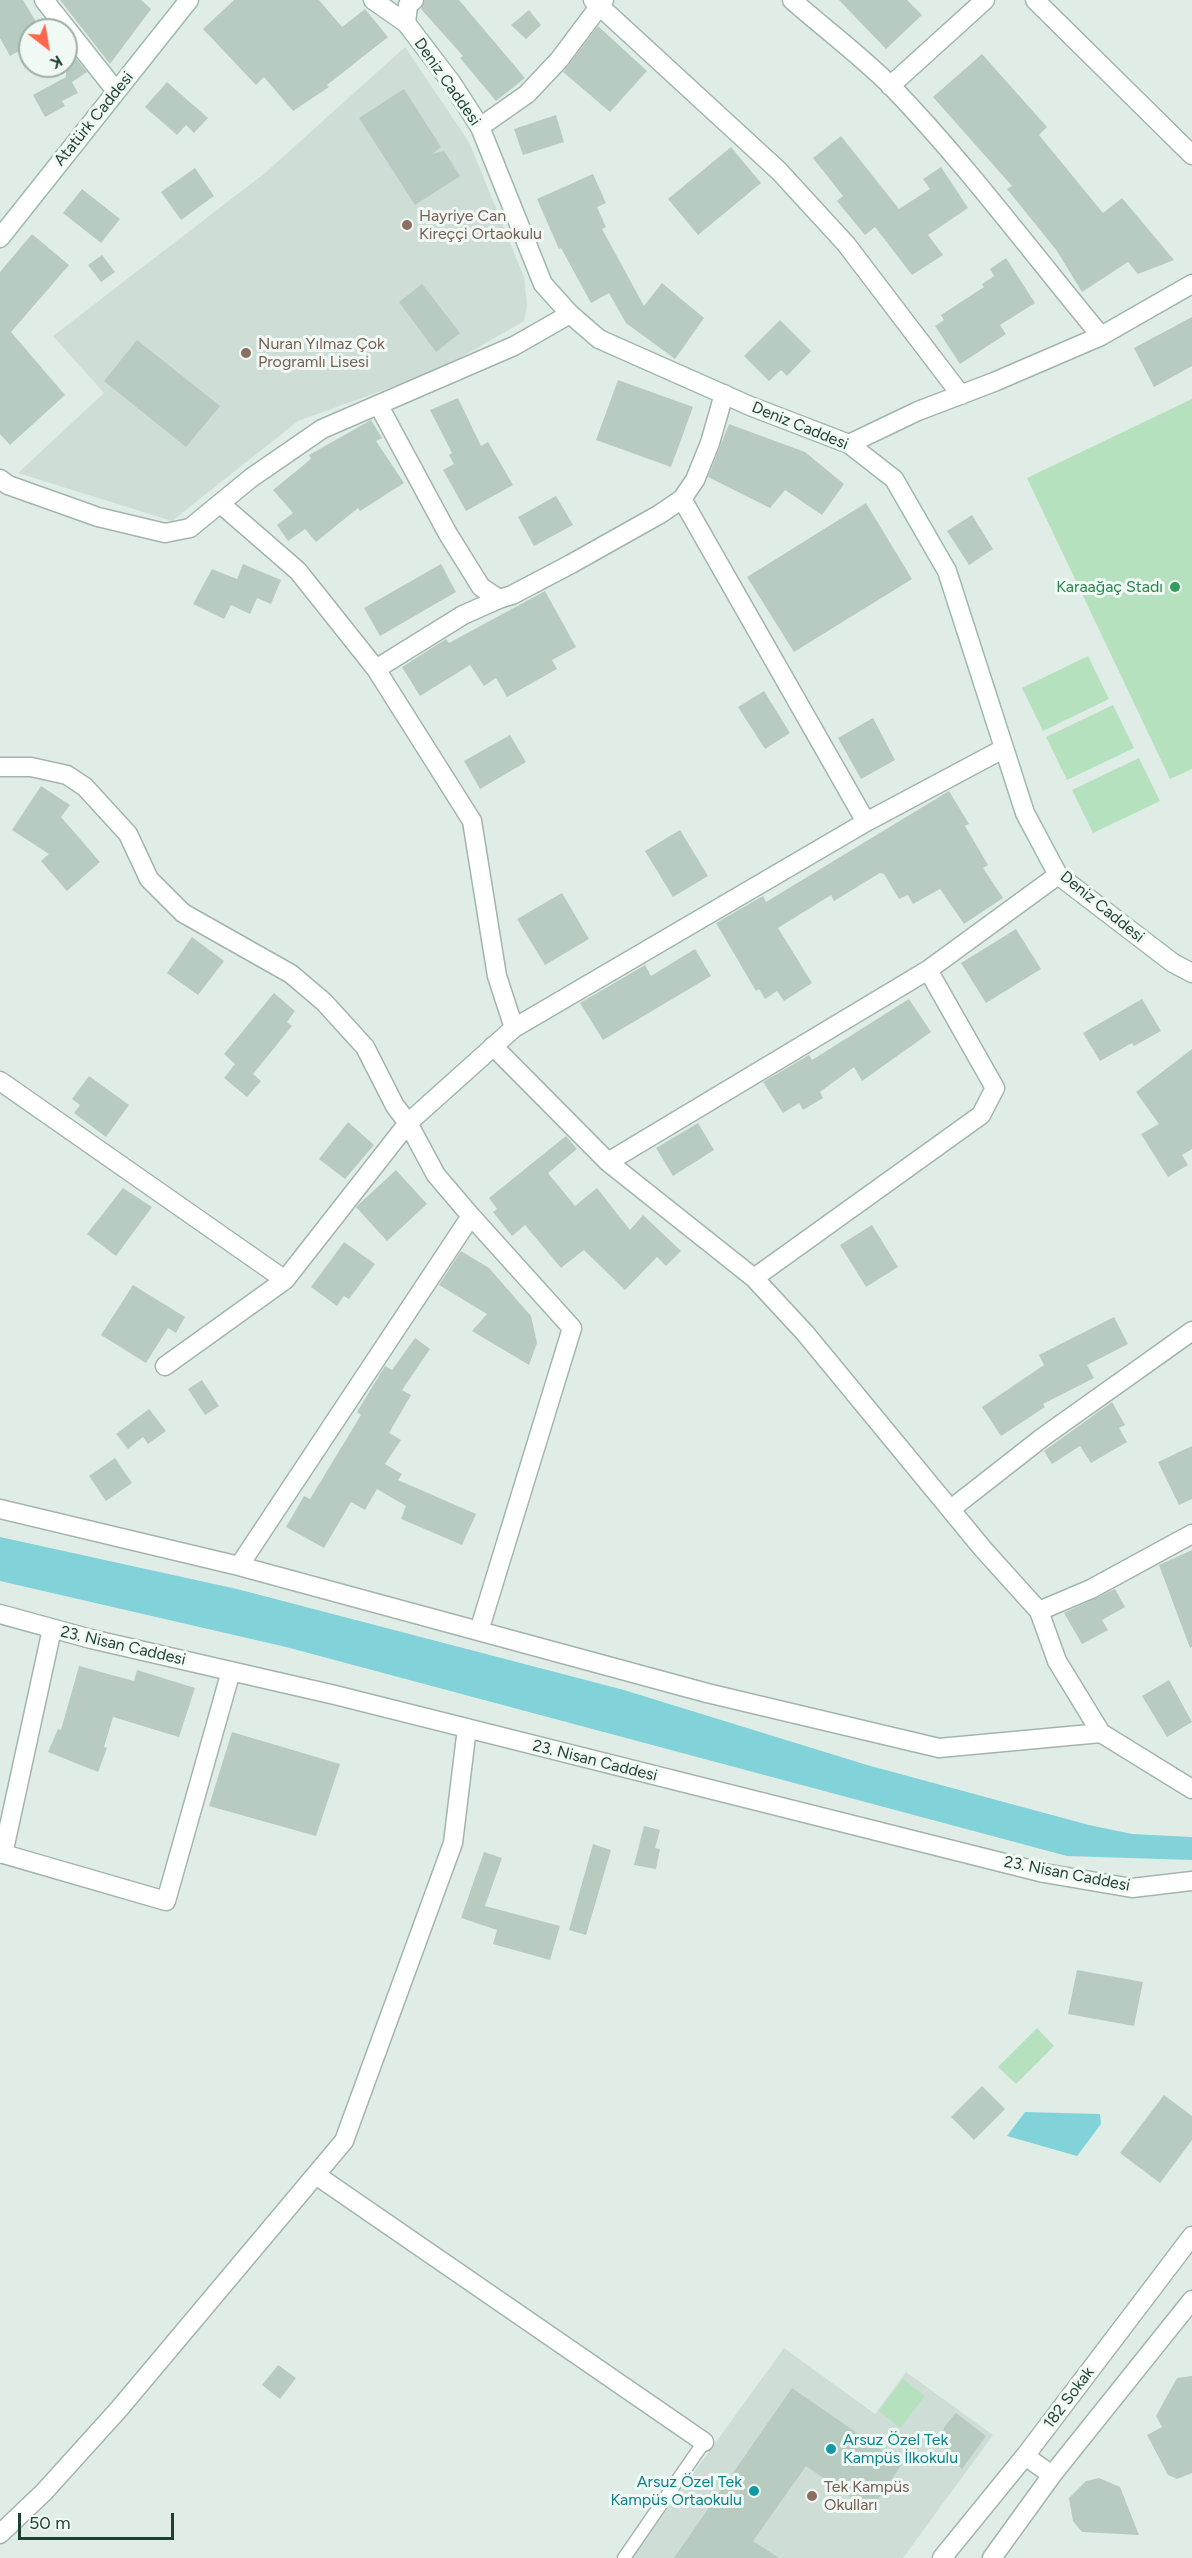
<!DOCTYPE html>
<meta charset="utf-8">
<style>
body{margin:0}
#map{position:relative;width:1192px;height:2558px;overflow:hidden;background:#e0ede6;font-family:Figtree,sans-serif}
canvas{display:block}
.north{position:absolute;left:18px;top:18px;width:60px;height:60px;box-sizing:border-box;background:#f1f9f4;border:2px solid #9dafa7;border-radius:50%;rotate:149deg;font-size:16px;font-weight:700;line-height:24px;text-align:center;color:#1e3f33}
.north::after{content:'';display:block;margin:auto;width:21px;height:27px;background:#ff674c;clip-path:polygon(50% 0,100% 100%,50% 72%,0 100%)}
.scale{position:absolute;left:18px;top:2513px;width:156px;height:27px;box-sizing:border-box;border:3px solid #1e3f33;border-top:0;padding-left:8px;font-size:18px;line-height:21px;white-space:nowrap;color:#1e3f33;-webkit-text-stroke:4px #f1f9f4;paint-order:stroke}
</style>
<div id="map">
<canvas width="1192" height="2558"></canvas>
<div class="north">K</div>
<div class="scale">50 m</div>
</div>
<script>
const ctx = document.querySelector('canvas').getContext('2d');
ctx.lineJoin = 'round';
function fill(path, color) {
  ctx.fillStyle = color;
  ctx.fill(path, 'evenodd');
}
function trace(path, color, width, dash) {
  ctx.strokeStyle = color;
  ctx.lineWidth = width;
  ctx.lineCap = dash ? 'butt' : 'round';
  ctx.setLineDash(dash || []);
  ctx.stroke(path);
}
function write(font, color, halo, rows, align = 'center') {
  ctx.font = font + ' Figtree,sans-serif';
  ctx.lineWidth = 6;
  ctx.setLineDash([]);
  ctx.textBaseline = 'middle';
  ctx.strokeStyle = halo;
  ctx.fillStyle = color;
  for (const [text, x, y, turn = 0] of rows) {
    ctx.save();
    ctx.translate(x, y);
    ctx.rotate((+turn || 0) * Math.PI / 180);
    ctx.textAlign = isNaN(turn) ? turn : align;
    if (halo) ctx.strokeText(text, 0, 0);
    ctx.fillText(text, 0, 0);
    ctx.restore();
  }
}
const built = new Path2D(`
 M405 47 469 142 524 277 527 306 524 321 439 370 298 421 172 521 18 473 104 393 53 336 265 173Z
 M784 2348 875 2414 906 2372 993 2435 903 2558H632Z`);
const green = new Path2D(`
 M1192 399V769L1170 779 1027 478Z
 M1088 656 1109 699 1043 731 1022 688Z
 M1113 705 1134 748 1067 780 1046 737Z
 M1139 758 1160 801 1093 833 1072 790Z
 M1037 2028 1054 2046 1016 2084 998 2067Z
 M903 2379 925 2396 900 2428 879 2411Z`);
const water = new Path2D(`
 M0 1537 237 1589 624 1690 867 1765 1089 1825 1132 1834 1192 1837V1860L1067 1856 286 1647 0 1581Z
 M1025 2112 1100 2114 1101 2124 1077 2156 1007 2136Z`);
const building = new Path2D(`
 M0 0H23L41 30H30V45L10 56 0 38Z
 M60 0H141L151 9 110 64Z
 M234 0H319L342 27 365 9 388 37 327 85 329 87 293 111 264 77 256 85 203 29Z
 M425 0H459L525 78 496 101 460 58 463 56 421 9Z
 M839 0H907L922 15 886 49Z
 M529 10 541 25 526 39 511 25Z
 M598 26 647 71 610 112 563 72Z
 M66 46 87 72 72 82 78 93 62 101 65 106 45 117 33 95 66 77Z
 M982 54 1047 127 1039 135 1103 213 1122 198 1174 260 1138 274 1128 262 1082 292 1057 251 1007 189 1012 186 933 97Z
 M167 82 208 118 194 133 186 125 177 135 145 107Z
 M404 89 441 147 432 154 444 151 460 176 415 205 359 118Z
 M556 115 564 142 523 155 514 129Z
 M841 136 899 209 930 189 923 179 941 167 968 208 928 235 943 255 912 275 875 227 865 235 837 201 843 196 813 158Z
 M731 147 761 183 698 235 668 199Z
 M195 168 214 196 181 220 161 192Z
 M593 174 606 203 597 207 606 227 602 229 644 306 662 283 704 318 675 359 626 323 609 293 591 303 561 248 559 249 537 199Z
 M82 189 120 219 101 243 63 213Z
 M32 234 69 265 11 332 65 395 10 445 0 434V272Z
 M102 255 115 272 101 282 88 265Z
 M1006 258 1035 303 1000 325 1006 334 960 364 935 326 944 320 941 315 984 287 982 284 994 276 990 269Z
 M422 284 460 333 436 352 399 302Z
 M1192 317V366L1154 387 1134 348Z
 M780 320 811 351 787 376 781 370 769 381 744 356Z
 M137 340 220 406 186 447 104 381Z
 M618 380 693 407 671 467 596 440Z
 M458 398 481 446 488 442 513 485 466 511 443 470 454 464 449 455 452 453 430 410Z
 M371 420 382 438 376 441 404 483 360 511 358 508 316 542 305 529 288 541 277 525 293 513 273 490 311 459 309 455Z
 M729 424 805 452 844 484 822 515 785 490 770 508 708 477Z
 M556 496 573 525 534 546 518 517Z
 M866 503 912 579 794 652 747 577Z
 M972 515 993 549 969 565 947 531Z
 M243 564 281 580 271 604 257 598 250 614 231 605 224 619 193 604 212 569 237 579Z
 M441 564 456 592 380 636 364 608Z
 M545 591 576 647 552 660 557 669 507 697 496 678 484 686 470 665 420 696 402 667 446 639 449 643Z
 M764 691 790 733 765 749 738 707Z
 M873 718 895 760 861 779 838 738Z
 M510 735 526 762 480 789 464 761Z
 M41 786 70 805 61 817 100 862 67 891 41 861 49 854 12 830Z
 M949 791 969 824 965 826 988 865 983 868 1003 898 964 924 940 889 913 904 908 895 899 899 884 874 880 873 834 901 831 895 778 928 812 983 784 1001 777 991 765 999 759 989 756 991 716 923 763 896 766 902Z
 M680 830 708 876 673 897 645 851Z
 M562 893 589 939 545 965 517 919Z
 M1016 929 1041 969 986 1003 961 963Z
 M192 937 224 961 198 995 167 973Z
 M695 949 711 976 603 1040 580 1003 645 965 651 976Z
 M274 993 295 1011 287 1022 292 1026 253 1074 261 1081 247 1097 224 1078 235 1064 224 1054Z
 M909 999 931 1032 862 1081 854 1067 820 1092 823 1098 803 1110 799 1103 783 1113 763 1082 809 1055 812 1060Z
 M1142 999 1161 1031 1134 1046 1132 1043 1100 1061 1083 1033Z
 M1192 1049V1149L1182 1155 1188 1165 1168 1177 1141 1134 1159 1124 1136 1092Z
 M89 1076 129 1105 106 1137 74 1113 80 1105 72 1099Z
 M348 1122 374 1145 345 1179 319 1159Z
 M698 1123 714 1150 673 1176 656 1148Z
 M566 1136 577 1149 548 1173 575 1206 597 1188 630 1230 643 1215 681 1251 666 1266 657 1257 625 1290 584 1250 561 1268 525 1225 512 1236 493 1212 497 1209 489 1198Z
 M396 1170 427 1204 387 1241 356 1207Z
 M123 1188 152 1207 116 1256 87 1234Z
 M872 1225 898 1267 866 1287 840 1245Z
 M344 1242 375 1264 349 1299 344 1296 337 1306 311 1287Z
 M461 1251 489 1268 531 1316 537 1343 529 1365 472 1331 487 1314 439 1285Z
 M133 1285 185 1317 176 1333 168 1328 146 1363 101 1335Z
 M1114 1317 1128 1344 1087 1365 1094 1378 1043 1404 1045 1407 1001 1436 982 1407 1044 1365 1039 1355Z
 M415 1338 430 1349 402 1390 411 1395 389 1433 401 1440 385 1464 402 1474 398 1480 476 1514 462 1545 401 1519 406 1506 377 1489 365 1510 351 1502 324 1548 286 1527 304 1496 310 1499 361 1415 357 1412 385 1366 392 1370Z
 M202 1380 219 1406 205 1415 188 1389Z
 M1112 1402 1125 1425 1119 1428 1127 1442 1091 1463 1080 1446 1052 1464 1044 1451Z
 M149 1409 166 1431 148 1444 143 1437 128 1449 116 1434Z
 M1192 1446V1499L1179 1505 1158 1462Z
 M115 1458 132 1483 106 1501 89 1476Z
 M1192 1550V1647L1190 1648 1159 1565Z
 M1115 1589 1125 1607 1102 1620 1108 1630 1082 1644 1064 1613Z
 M79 1666 134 1681 137 1670 195 1688 179 1737 113 1717 104 1747 107 1748 98 1772 48 1752 58 1729 61 1730Z
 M1169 1680 1192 1722 1167 1737 1142 1696Z
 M232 1732 340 1764 316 1836 209 1806Z
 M644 1826 660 1830 655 1848 660 1849 656 1869 634 1865Z
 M593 1844 611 1850 586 1935 569 1930Z
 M484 1852 502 1858 485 1906 560 1926 550 1960 493 1944 497 1930 461 1918Z
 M1077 1970 1143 1982 1134 2026 1068 2014Z
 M982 2086 1005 2109 974 2140 951 2117Z
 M1164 2095 1192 2116V2140L1160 2183 1120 2153Z
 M278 2365 296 2378 280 2399 262 2385Z
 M1192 2376V2473L1177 2479 1168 2475 1147 2435 1162 2427 1156 2416 1177 2378Z
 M792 2388 902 2464 886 2488 870 2510 806 2466 753 2541 779 2558H674Z
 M956 2413 986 2436 962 2469 946 2452 942 2440 944 2427Z
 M1099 2478 1120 2487 1139 2535 1082 2532 1073 2521 1069 2498 1086 2481Z`);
const lane = new Path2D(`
 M624 2558 704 2442`);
const street = new Path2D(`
 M593 0 779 171 846 244 961 395
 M792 0C825 29 861 56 892 87 967 165 1032 253 1101 336
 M1035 0 1192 155
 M406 23 408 5 414 0
 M890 86 985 0
 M480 127 527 94 559 60 604 0
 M379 406 448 534 481 587 499 599 512 595 571 564 660 514 682 499 695 480 710 443 724 394
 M849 444 918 411 994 382 1101 336 1192 284
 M0 479 8 485 98 517 165 533 190 528 251 478 322 429 514 346 570 314
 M682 499 866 822
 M222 505 298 571 376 669 472 821 497 976 514 1028
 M376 669 463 615 499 599
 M0 767H31L67 775 85 787 128 834 149 879 183 913 291 974 324 1002 365 1047 395 1106 408 1123 436 1175 471 1216 239 1566
 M493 1046 608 1162 754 1278 805 1333 983 1549 1039 1611 1057 1661 1101 1733 1192 1789
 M0 1081 285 1280 408 1123 514 1028 866 822 1003 749
 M608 1162 928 970 1058 875
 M471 1216 572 1328 479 1631
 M754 1278 981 1115 995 1088 928 970
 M165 1366 285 1280
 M0 1509 239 1566 707 1693 939 1748 1101 1733
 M951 1509 1043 1437 1192 1331
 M1039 1611 1091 1589 1192 1534
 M0 1614 91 1639 335 1695 1044 1873 1132 1888 1192 1881
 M0 1853 166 1901 231 1671
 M3 1854 52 1629
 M316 2175 704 2442
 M1025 2456 1052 2475 1192 2300
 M0 2534 44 2492 119 2409 344 2141 453 1843 467 1728
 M942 2558 1025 2456 1192 2236
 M992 2558 1052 2475`);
const secondary = new Path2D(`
 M44 0 116 91
 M373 0 406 23 451 82 480 127 543 284 570 314 599 339 750 406 849 444 894 479 947 571 1025 813 1058 875 1173 963 1192 973
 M0 238 189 0`);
const markers = [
 [407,225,6,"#8d6e63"],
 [246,353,6,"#8d6e63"],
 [1175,587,6,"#2e9e5b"],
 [831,2449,6,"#0f9aa8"],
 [754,2491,6,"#0f9aa8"],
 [812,2496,6,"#8d6e63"]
];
const streetNames = [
 ["Deniz Caddesi",447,82,55],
 ["Atatürk Caddesi",94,119,-51],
 ["Deniz Caddesi",800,426,22],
 ["Deniz Caddesi",1102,907,39],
 ["23. Nisan Caddesi",123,1646,13],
 ["23. Nisan Caddesi",595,1761,14],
 ["23. Nisan Caddesi",1067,1874,11],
 ["182 Sokak",1069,2398,-53]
];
const educationNames = [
 ["Hayriye Can",419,216],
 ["Kireççi Ortaokulu",419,234],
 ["Nuran Yılmaz Çok",258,344],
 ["Programlı Lisesi",258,362],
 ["Tek Kampüs",824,2487],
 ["Okulları",824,2505]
];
const leisureNames = [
 ["Karaağaç Stadı",1163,587]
];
const cultureNames = [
 ["Arsuz Özel Tek",843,2440],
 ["Kampüs İlkokulu",843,2458],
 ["Arsuz Özel Tek",742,2482,"right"],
 ["Kampüs Ortaokulu",742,2500,"right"]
];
fill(built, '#ceddd5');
fill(green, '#b6e1be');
fill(water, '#81d3d9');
fill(building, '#b8cbc1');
trace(lane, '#a2b5ad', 15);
trace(street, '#a2b5ad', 21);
trace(secondary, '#9dbaad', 21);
trace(lane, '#fff', 12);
trace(street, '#fff', 18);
trace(secondary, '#fff', 18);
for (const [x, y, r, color] of markers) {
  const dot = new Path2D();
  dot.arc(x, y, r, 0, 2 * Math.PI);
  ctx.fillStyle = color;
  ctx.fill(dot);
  trace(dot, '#f1f9f4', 2);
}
write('16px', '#1e3f33', '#f1f9f4', streetNames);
write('16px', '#785e54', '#f1f9f4', educationNames, 'left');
write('16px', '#27864d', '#f1f9f4', leisureNames, 'right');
write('16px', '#0d838f', '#f1f9f4', cultureNames, 'left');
</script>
